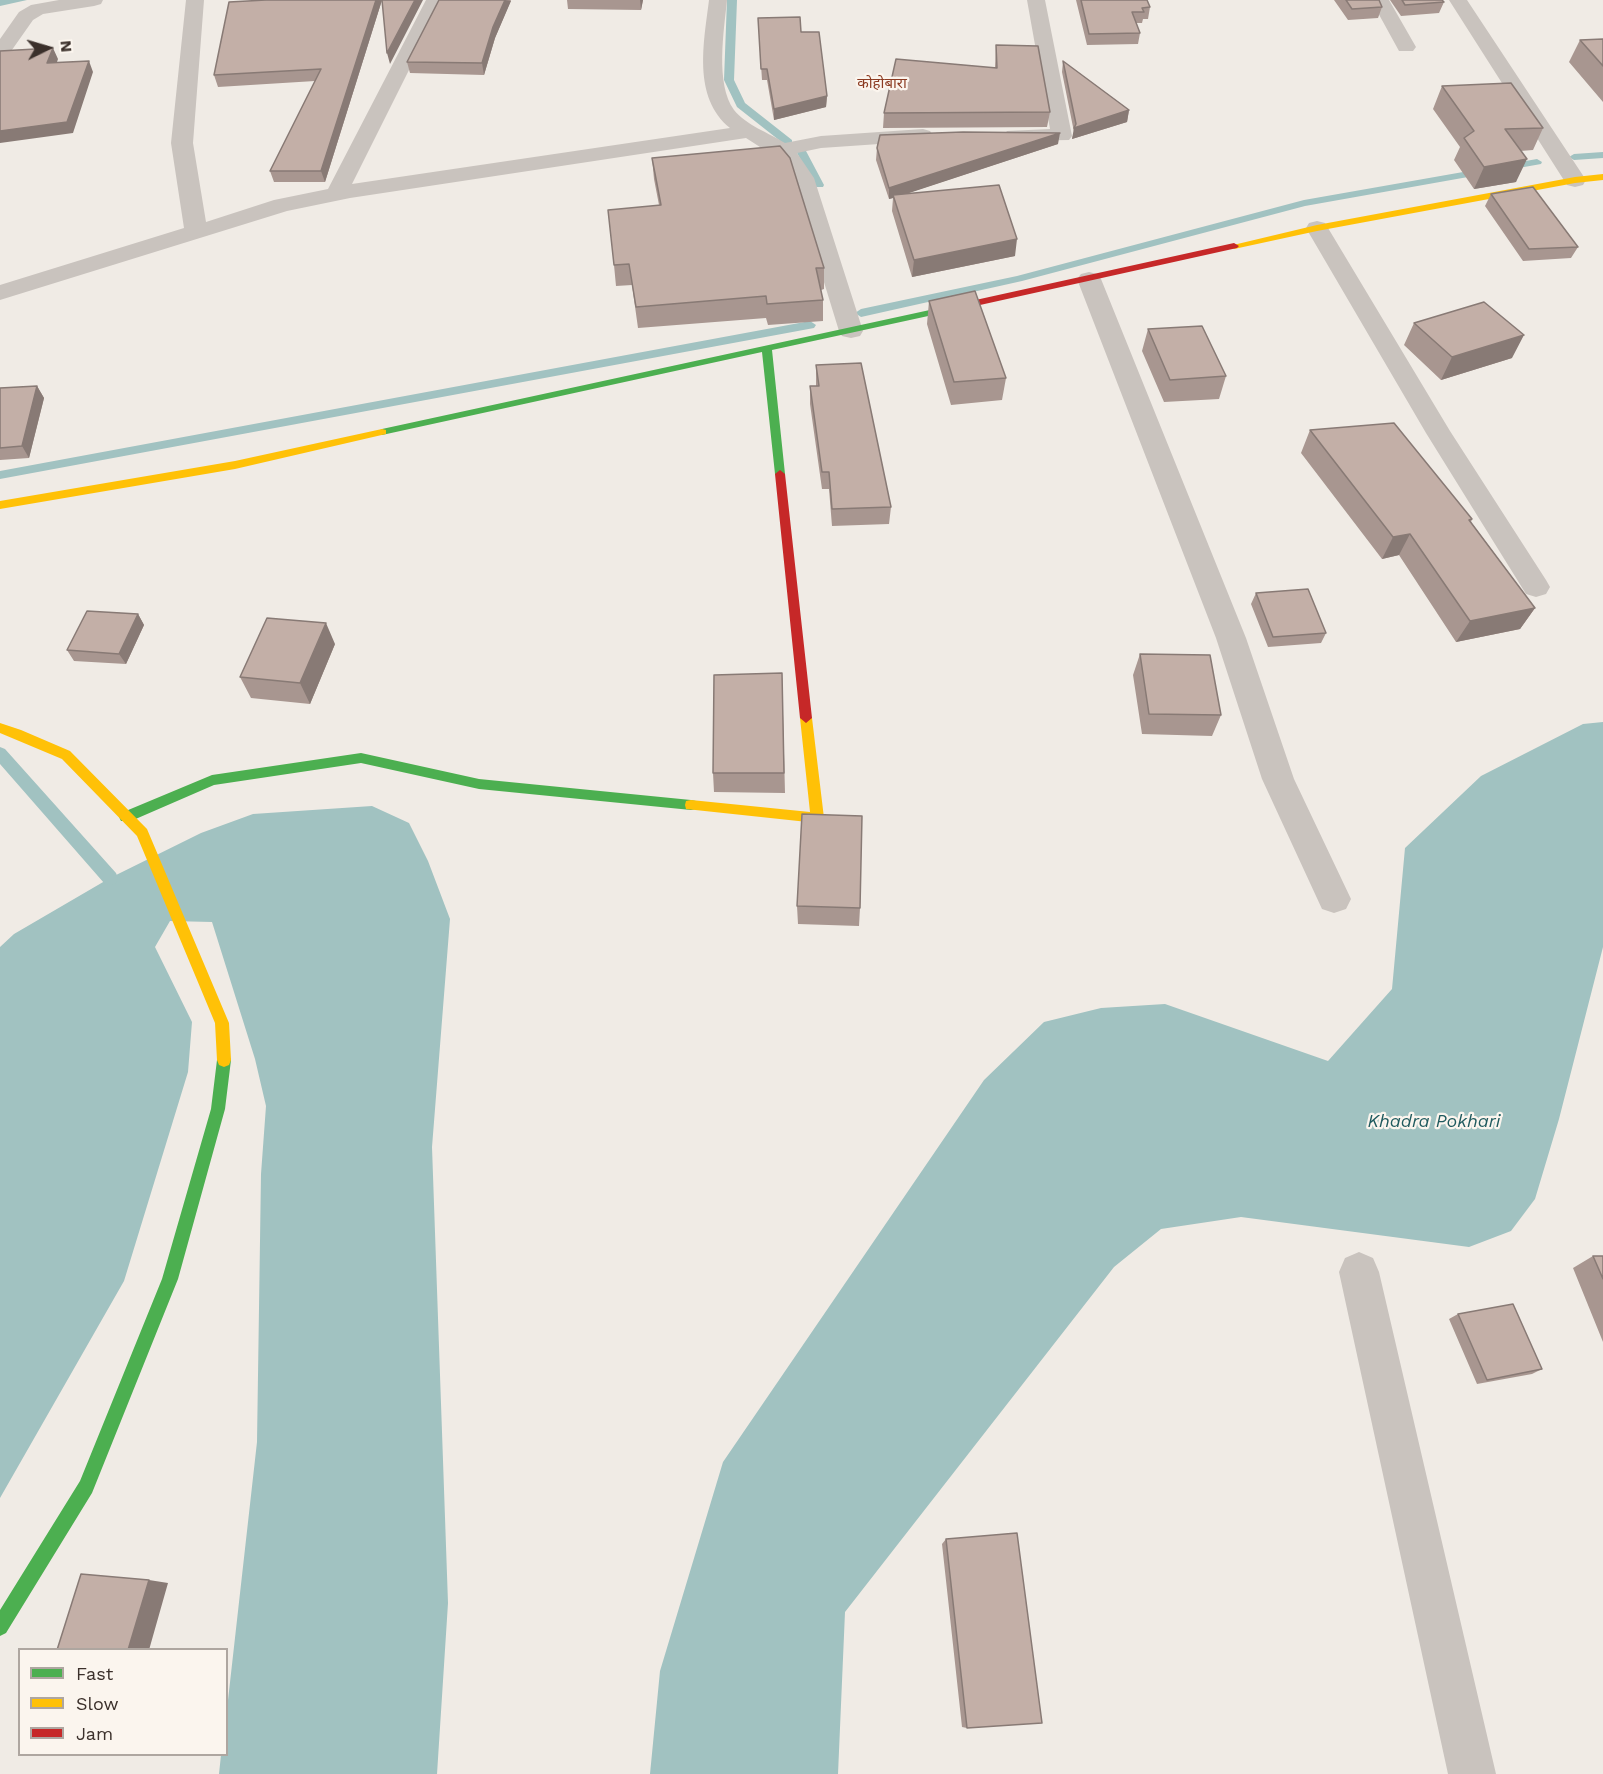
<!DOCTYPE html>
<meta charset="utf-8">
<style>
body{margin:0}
#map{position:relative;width:1603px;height:1774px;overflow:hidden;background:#f0ebe5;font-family:"Work Sans",sans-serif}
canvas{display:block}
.legend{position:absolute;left:18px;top:1648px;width:210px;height:108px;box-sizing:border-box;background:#fbf5ee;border:2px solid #aea6a0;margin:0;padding:8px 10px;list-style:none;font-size:18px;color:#3b302b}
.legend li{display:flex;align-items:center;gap:12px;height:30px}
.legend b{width:30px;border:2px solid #aea6a0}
.north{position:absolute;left:18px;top:18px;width:60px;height:60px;-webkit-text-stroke:4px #fbf5ee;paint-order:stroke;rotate:85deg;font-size:16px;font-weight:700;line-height:24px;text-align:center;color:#3b302b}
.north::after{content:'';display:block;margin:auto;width:21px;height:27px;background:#3b302b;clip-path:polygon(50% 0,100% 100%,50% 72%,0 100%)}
</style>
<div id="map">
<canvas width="1603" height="1774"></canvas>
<ul class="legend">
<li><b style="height:8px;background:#4caf50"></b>Fast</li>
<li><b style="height:8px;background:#ffc107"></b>Slow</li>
<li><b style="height:8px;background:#c62828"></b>Jam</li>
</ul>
<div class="north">N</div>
</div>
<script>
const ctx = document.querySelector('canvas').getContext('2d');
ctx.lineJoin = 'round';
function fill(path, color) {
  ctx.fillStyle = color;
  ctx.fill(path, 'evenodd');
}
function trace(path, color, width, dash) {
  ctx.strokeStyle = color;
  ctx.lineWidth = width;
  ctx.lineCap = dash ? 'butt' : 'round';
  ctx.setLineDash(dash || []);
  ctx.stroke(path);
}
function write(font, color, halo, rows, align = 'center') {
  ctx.font = font + ' "Work Sans","Noto Sans Devanagari",sans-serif';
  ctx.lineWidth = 4.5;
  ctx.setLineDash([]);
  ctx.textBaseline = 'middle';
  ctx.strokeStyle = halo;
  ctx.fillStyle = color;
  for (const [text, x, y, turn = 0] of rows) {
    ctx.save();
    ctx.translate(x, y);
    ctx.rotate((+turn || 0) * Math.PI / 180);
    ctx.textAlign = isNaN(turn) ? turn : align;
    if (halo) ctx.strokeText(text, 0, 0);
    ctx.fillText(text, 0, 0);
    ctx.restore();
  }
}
const water = new Path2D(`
 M1603 722V947L1559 1119 1535 1199 1511 1231 1469 1247 1241 1217 1161 1229 1114 1267 845 1612 838 1774H650L660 1671 723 1462 984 1080 1044 1022 1101 1008 1165 1004 1328 1061 1392 989 1405 848 1481 776 1583 724Z
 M372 806 409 823 428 861 450 919 432 1147 448 1603 437 1774H219L221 1755 226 1754 227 1709 257 1442 261 1174 266 1106 255 1059 212 922 170 921 155 947 192 1022 188 1072 124 1281 0 1498V947L14 934 110 878 201 833 253 814Z`);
const stream = new Path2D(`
 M0 0H27L0 6Z
 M727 0H737L734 80 745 103 792 140V144H784L737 107 724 80Z
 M801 148 806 151 824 185 823 187H815L814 185 796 151Z
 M1603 152V158L1574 160 1569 157 1574 154Z
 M1537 159 1542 162 1541 164 1305 206 1022 281 861 317 855 313 861 309 1017 276 1304 200Z
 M810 321 816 325 814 328 0 479V471Z
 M0 747 5 749 116 873 118 878 116 883 110 885 104 883 0 764Z`);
const street = new Path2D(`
 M59 0H103L101 4 94 6 43 14 33 20 7 57 0 59V39L19 12 31 5Z
 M186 0H204L193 143 206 222 274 200 328 189 426 0H444L352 184 730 128C692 97 704 42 709 0H727C724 30 715 84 734 110 746 125 769 133 785 143L821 136 923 129 930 131 933 135 930 139 923 141 821 148 797 153 814 178 863 331 860 336 851 338 842 336 839 331 792 178 774 156 746 138 350 198 287 211 0 300V285L184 228 171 143Z
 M1027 0H1045L1072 136 1069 140 1014 141 1007 139 1004 135 1007 131 1050 129Z
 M1371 0H1389L1416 47 1413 51H1399Z
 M1449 0H1467L1586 180 1583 185 1575 187 1567 185Z
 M1317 221 1325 223 1328 228 1450 431 1546 580 1550 587 1546 594 1536 597 1526 594 1426 433 1306 228 1309 223Z
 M1089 272 1097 274 1101 279 1246 638 1294 779 1351 899 1346 909 1334 913 1322 909 1262 779 1216 638 1077 279 1081 274Z
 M1359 1252 1373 1258 1379 1272 1496 1774H1448L1339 1272 1345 1258Z`);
const fast = new Path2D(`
 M962 303 967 306 965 308 772 350 785 474 780 478 775 474 762 352 382 435 377 432 382 429Z
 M361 753 479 779 691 800 696 801 697 805 696 809 691 810 479 789 361 763 214 785 131 821H121L119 817 121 813 212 775Z
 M224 1053 229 1055 231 1060 225 1109 178 1279 92 1493 6 1633 0 1636V1610L80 1481 162 1279 211 1109 217 1060 219 1055Z`);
const slow = new Path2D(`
 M1603 174V180L1575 183 1317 231 1234 249 1229 246 1317 225 1575 177Z
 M382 429 386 430V434L235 469 0 509V501L235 461Z
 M806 713 812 718 824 818 822 822 817 823 686 809 685 805 686 801 691 800 810 812 800 718Z
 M0 723 21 730 70 751 147 829 229 1023 231 1060 229 1065 224 1067 219 1065 217 1060 215 1023 137 836 62 759 0 733Z`);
const jam = new Path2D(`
 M1234 243 1239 246 1237 248 962 309 957 306 962 303Z
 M780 470 785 474 812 718 806 723 800 718 775 474Z`);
const wall = new Path2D(`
 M382 0 325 182H274L270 171 315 81 218 87 214 75Z
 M439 0H511L495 38 484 75 410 73 407 62Z
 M567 0H643L641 10 568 9Z
 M1076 0H1147L1150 7 1148 19H1143L1142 23H1136L1140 33 1138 44 1087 45Z
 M1334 0H1379L1382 7 1378 18 1348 20Z
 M1390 0H1442L1444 2 1439 13 1401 16Z
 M758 18 801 32 827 96 826 107 774 120 767 80H762Z
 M1603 39V102L1569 62 1580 40Z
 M996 45 1050 112 1047 127 883 128 884 113 995 67Z
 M1063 61 1129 110 1127 122 1072 139 1074 132 1062 72Z
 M1442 86 1543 128 1533 150 1520 151 1516 182 1474 189 1454 160 1460 147 1433 109Z
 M1058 144 908 193 1015 256 912 277 892 211 893 198 889 199 876 160 877 148Z
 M652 158 824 268V289L821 290 823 300V321L768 325 766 318 638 328 632 285 616 286 614 265 659 205 654 179Z
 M1491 194 1578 247 1571 258 1523 261 1485 206Z
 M929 301 1006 378 1002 400 951 405 927 324Z
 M1414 323 1512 358 1441 380 1404 345Z
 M1148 329 1226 376 1219 399 1164 402 1142 351Z
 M816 365 891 507 889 524 832 526 829 489H822L810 404V386H816Z
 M37 386 44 398 29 458 0 460V388Z
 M1310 430 1472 519 1471 522 1535 608 1520 629 1456 642 1399 555 1382 559 1301 453Z
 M1256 593 1326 633 1321 643 1268 647 1251 604Z
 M138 614 144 625 126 664 74 661 67 650Z
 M335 644 310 704 251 698 240 677Z
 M1140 654 1221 715 1212 736 1142 734 1133 675Z
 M782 673 785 793 714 792 713 773Z
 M797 906 860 908 859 926 798 924Z
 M1593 1256H1603V1342L1573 1268Z
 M1458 1314 1542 1369 1532 1374 1477 1384 1449 1319Z
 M946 1539 967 1728 962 1727 942 1544Z`);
const shadedWall = new Path2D(`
 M376 0H382L325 182 321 171Z
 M415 0H423L390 64 387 53Z
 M505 0 511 1 495 38 484 75 482 63 493 27Z
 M640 0H643L641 10Z
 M53 48 58 59 53 74 47 63Z
 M89 61 93 72 73 133 0 143V131Z
 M827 96 826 107 774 120V109Z
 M1129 110 1127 122 1072 139 1074 128Z
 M1060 133 1058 144 894 198 893 195V198L889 199V188Z
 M1527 159 1516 182 1474 189 1484 167Z
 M1017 239 1015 256 912 277 914 260Z
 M1524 335 1512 358 1441 380 1452 357Z
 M37 386 44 398 29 458 22 446Z
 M1410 534 1399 555 1382 559 1393 537Z
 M1535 608 1520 629 1456 642 1470 621Z
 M138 614 144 625 126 664 119 654Z
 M326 623 335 644 310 704 300 683Z
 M149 1580 168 1583 149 1650H128Z`);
const building = new Path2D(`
 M266 0H376L321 171H270L321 69 214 75 229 2Z
 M382 0H415L387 53Z
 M439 0H505L493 27 482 63 407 62Z
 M1081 0H1147L1150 7 1142 8 1144 12H1132L1140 33 1089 34Z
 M1346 0H1379L1382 7 1352 9Z
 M1402 0H1442L1444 2 1405 5Z
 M800 17 801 32H819L827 96 774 109 767 69H761L758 18Z
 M1603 39V66L1580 40Z
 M996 45 1038 46 1050 112 884 113 896 59 997 68Z
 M53 48 47 63 89 61 67 122 0 131V51Z
 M1063 61 1129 110 1074 128 1076 124Z
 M1511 83 1543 128 1505 129 1527 159 1484 167 1464 138 1474 131 1442 86Z
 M963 132 1060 133 889 188 877 148 880 135Z
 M780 146 790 158 824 268H816L823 300 767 304 766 296 636 307 629 264 614 265 608 210 661 205 652 158Z
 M999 185 1017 239 914 260 893 195Z
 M1533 187 1578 247 1529 249 1491 194Z
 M975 291 1006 378 954 382 929 301Z
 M1484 302 1524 335 1452 357 1414 323Z
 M1202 326 1226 376 1170 380 1148 329Z
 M861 363 891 507 832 509 829 472H822L810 386H819L816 365Z
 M37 386 22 446 0 448V388Z
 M1394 423 1472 519 1469 520 1535 608 1470 621 1410 534 1393 537 1310 430Z
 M1308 589 1326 633 1273 637 1256 593Z
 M87 611 138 614 119 654 67 650Z
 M267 618 326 623 300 683 240 677Z
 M1140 654 1210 655 1221 715 1149 714Z
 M782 673 784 773H713L714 675Z
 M802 814 862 816 860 908 797 906Z
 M1593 1256H1603V1279Z
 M1513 1304 1542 1369 1487 1380 1458 1314Z
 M1017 1533 1042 1723 967 1728 946 1539Z
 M81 1574 149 1580 128 1650H57Z`);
const farNeighbourhoodnames = [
 ["कोहोबारा",882,84]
];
const waterNames = [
 ["Khadra Pokhari",1434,1122]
];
fill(water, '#a1c2c1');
fill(stream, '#a1c2c1');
fill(street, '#c9c3be');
fill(fast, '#4caf50');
fill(slow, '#ffc107');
fill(jam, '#c62828');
fill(wall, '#a89690');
fill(shadedWall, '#887a75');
fill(building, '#c3afa7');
trace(building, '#887a75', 1.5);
write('15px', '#8c3b22', '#fbf5ee', farNeighbourhoodnames);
write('italic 18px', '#1f5a5e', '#fbf5ee', waterNames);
</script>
